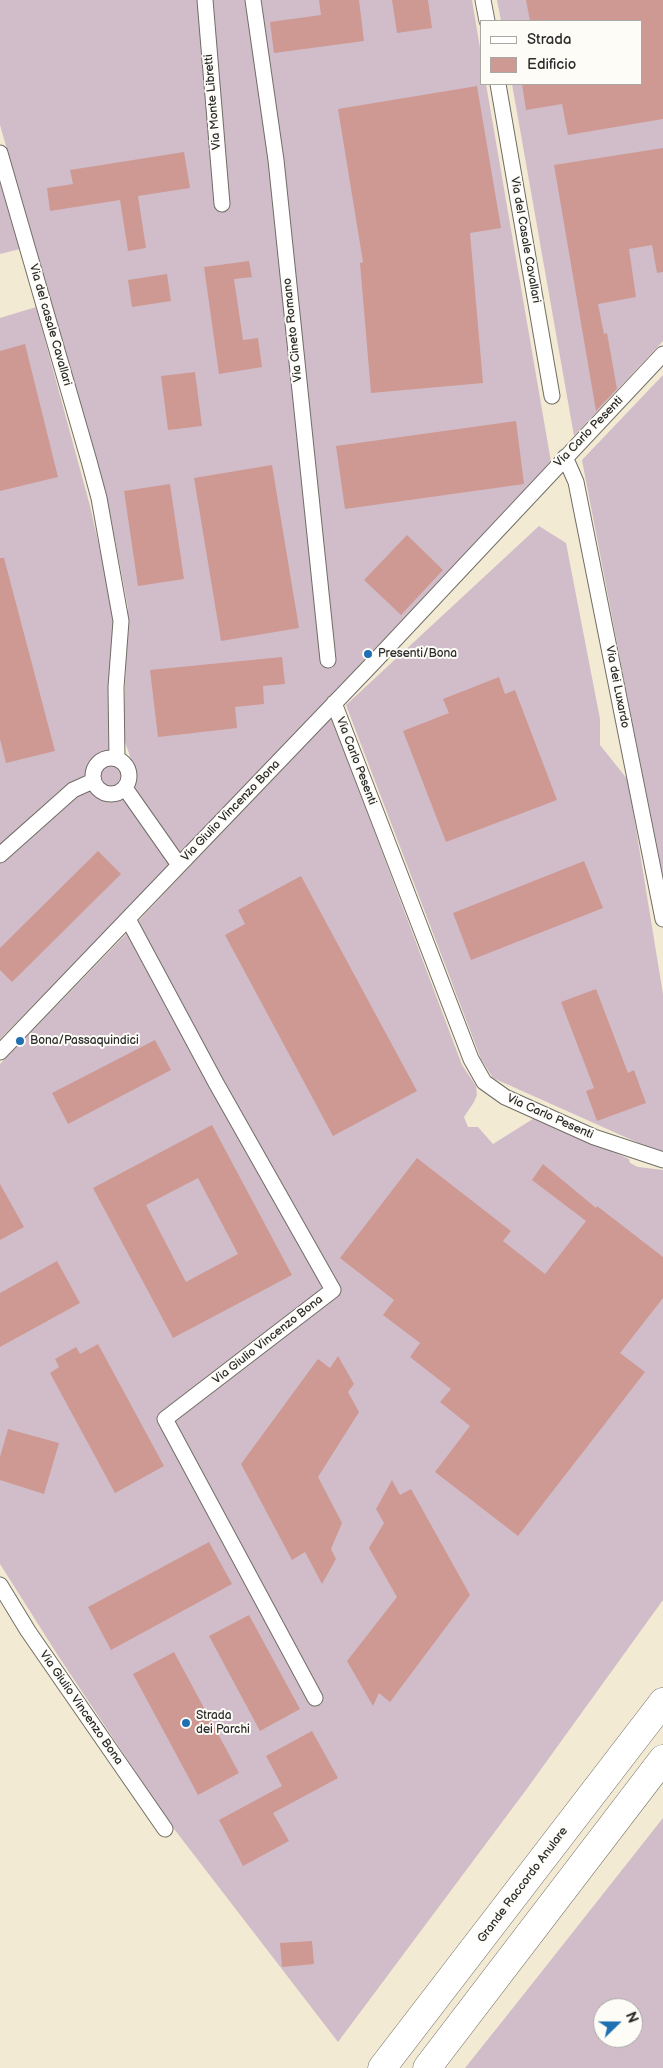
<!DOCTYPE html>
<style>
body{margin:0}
#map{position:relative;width:663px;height:2068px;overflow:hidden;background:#f2ead2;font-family:"Balsamiq Sans",sans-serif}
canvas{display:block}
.legend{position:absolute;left:480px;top:20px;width:162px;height:65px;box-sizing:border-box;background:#fdfcf7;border:1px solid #a9a8a5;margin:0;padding:6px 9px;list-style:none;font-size:15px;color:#2b2b2b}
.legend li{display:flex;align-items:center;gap:10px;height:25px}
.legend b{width:25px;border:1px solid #a9a8a5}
.north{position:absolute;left:593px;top:1998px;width:50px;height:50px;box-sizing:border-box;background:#fdfcf7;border:1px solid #a9a8a5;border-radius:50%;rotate:68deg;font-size:14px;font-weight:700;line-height:20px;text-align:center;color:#2b2b2b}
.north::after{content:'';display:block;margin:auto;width:18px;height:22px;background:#1f6fb2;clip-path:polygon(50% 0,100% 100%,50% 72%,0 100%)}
</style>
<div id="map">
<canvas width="663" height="2068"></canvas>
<ul class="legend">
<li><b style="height:6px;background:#fff"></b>Strada</li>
<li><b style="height:14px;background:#ce9992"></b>Edificio</li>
</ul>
<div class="north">N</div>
</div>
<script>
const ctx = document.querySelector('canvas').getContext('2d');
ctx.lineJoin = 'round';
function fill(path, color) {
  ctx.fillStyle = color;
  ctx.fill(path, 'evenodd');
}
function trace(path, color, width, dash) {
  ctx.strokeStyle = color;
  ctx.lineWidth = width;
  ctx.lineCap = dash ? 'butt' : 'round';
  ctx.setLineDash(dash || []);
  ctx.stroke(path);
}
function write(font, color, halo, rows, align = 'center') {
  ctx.font = font + ' "Balsamiq Sans",sans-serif';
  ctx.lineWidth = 4;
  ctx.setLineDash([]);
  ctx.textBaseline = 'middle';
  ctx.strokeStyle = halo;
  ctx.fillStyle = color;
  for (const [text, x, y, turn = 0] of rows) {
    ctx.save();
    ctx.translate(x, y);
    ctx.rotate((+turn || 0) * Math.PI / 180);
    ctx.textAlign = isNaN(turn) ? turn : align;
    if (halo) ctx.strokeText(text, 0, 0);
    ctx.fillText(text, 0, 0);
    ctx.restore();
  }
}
const industrial = new Path2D(`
 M0 0H472L482 60V84H486L551 462 186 849 0 1039V318L36 307 90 506 110 595 114 622 108 717 111 749 131 759 123 736 128 608 110 513 0 125Z
 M497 0H663V341L574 436 512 84H642V21H501Z
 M0 182 20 249 0 254Z
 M663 375V883L582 460Z
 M539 526 566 543 600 719V745L628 780 663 994V1152L661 1153 493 1078 481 1059 346 705Z
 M331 716 462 1065 476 1086 477 1095 474 1102 464 1117 468 1127H478L493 1144 536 1117 629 1159 630 1163 638 1167 663 1170V1600L526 1790 338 2042 171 1825 57 1654 0 1564V1064L127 933Z
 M663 1818V2068H465L524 1994ZM603 2008H633V2038H603Z`);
const building = new Path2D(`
 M319 0H359L364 41 274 53 270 22 321 15Z
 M392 0H428L432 28 397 33Z
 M526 0H663V119L568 135 562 104 526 110 522 84H642V21H530Z
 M477 86 501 228 470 233 483 383 371 393 360 263 363 262 338 109Z
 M663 148V272L657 273 652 245 629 249 636 297 598 304 604 334 607 333 617 389 596 411 554 165Z
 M184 152 190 188 138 196 146 248 128 251 120 200 50 211 47 188 73 184 70 170Z
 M249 261 252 277 234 279 243 340 258 338 262 367 219 374 204 267Z
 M167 274 171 301 132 307 128 280Z
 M25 344 58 477 0 491V351Z
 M195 372 202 426 168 430 161 376Z
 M516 421 524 484 345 509 336 446Z
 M272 465 299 628 221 641 194 478Z
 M170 484 184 579 138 586 124 491Z
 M407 535 443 570 401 615 364 580Z
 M0 558H4L55 751 6 763 0 739Z
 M282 657 285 684 263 686 264 704 235 707 237 728 158 737 150 670Z
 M499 677 505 694 515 690 557 800 446 842 403 731 449 713 443 699Z
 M98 851 121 874 12 982 0 970V948Z
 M584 861 603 908 471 960 453 913Z
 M301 876 417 1091 333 1136 225 935 245 924 238 910Z
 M596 989 628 1073 634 1070 646 1103 597 1121 586 1091 594 1088 561 1002Z
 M155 1040 171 1070 68 1124 52 1093Z
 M212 1125 292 1275 173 1338 93 1188ZM198 1178 238 1254 186 1282 146 1205Z
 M417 1158 511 1231 503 1241 545 1274 586 1221 532 1180 543 1164 596 1208 597 1206 663 1257V1298L620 1353 645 1372 518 1536 435 1472 470 1426 440 1402 451 1389 410 1357 420 1343 383 1315 394 1300 340 1258Z
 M0 1184 24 1227 0 1240Z
 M57 1261 80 1303 0 1347V1293Z
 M98 1344 164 1466 115 1493 50 1373 59 1367 55 1359 76 1347 80 1354Z
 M338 1356 354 1384 348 1392 359 1412 318 1477 342 1523 331 1549 336 1559 322 1584 305 1552 292 1560 241 1464 318 1359 330 1368Z
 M8 1429 59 1443 44 1494 0 1480V1457Z
 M392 1480 400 1495 411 1489 470 1595 390 1702 379 1693 373 1706 347 1661 397 1597 369 1548 384 1523 376 1509Z
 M209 1542 232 1584 111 1650 88 1607Z
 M249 1615 300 1709 260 1731 209 1636Z
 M174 1652 239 1773 198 1795 133 1674Z
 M312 1731 338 1778 273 1813 289 1841 243 1866 219 1820 282 1786 266 1756Z
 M312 1941 314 1964 282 1967 280 1943Z`);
const street = new Path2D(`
 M205 0 222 204
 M253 0 276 160 328 660
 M483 0 487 21
 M498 84 552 396
 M0 153 89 461 99 498 121 621 116 687 117 759
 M565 457 576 482 663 919
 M334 703 471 1059 484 1082 505 1097 594 1137 663 1160
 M93 776a18 18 0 1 1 36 0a18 18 0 1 1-36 0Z
 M125 788 179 865
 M0 855 73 790 93 781
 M128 919 216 1083 333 1290 165 1419 315 1698
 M0 1052 374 662 663 354
 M0 1585 28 1631 165 1829`);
const highway = new Path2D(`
 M382 2068 663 1702
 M427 2068 663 1759`);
const markers = [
 [368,654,5,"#1f6fb2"],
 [20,1041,5,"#1f6fb2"],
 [186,1723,5,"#1f6fb2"]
];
const streetNames = [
 ["Via Monte Libretti",213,102,-95],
 ["Via del Casale Cavallari",525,240,80],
 ["Via del casale Cavallari",50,325,74],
 ["Via Cineto Romano",293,330,-96],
 ["Via Carlo Pesenti",589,432,-46],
 ["Via dei Luxardo",617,687,79],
 ["Via Carlo Pesenti",356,761,69],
 ["Via Giulio Vincenzo Bona",231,811,-46],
 ["Via Carlo Pesenti",550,1117,24],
 ["Via Giulio Vincenzo Bona",268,1340,-38],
 ["Via Giulio Vincenzo Bona",81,1708,55],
 ["Grande Raccordo Anulare",523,1885,-53]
];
const poiNames = [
 ["Presenti/Bona",378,654],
 ["Bona/Passaquindici",30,1041],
 ["Strada",196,1716],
 ["dei Parchi",196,1730]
];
fill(industrial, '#d1bdca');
fill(building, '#ce9992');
trace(street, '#716e65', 17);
trace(highway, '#716e65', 29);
trace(street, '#fff', 15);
trace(highway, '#fff', 28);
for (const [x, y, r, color] of markers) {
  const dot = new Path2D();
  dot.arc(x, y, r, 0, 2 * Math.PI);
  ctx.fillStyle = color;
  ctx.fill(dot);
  trace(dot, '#fdfcf7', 2);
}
write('12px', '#2b2b2b', '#fdfcf7', streetNames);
write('12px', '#2b2b2b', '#fdfcf7', poiNames, 'left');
</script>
